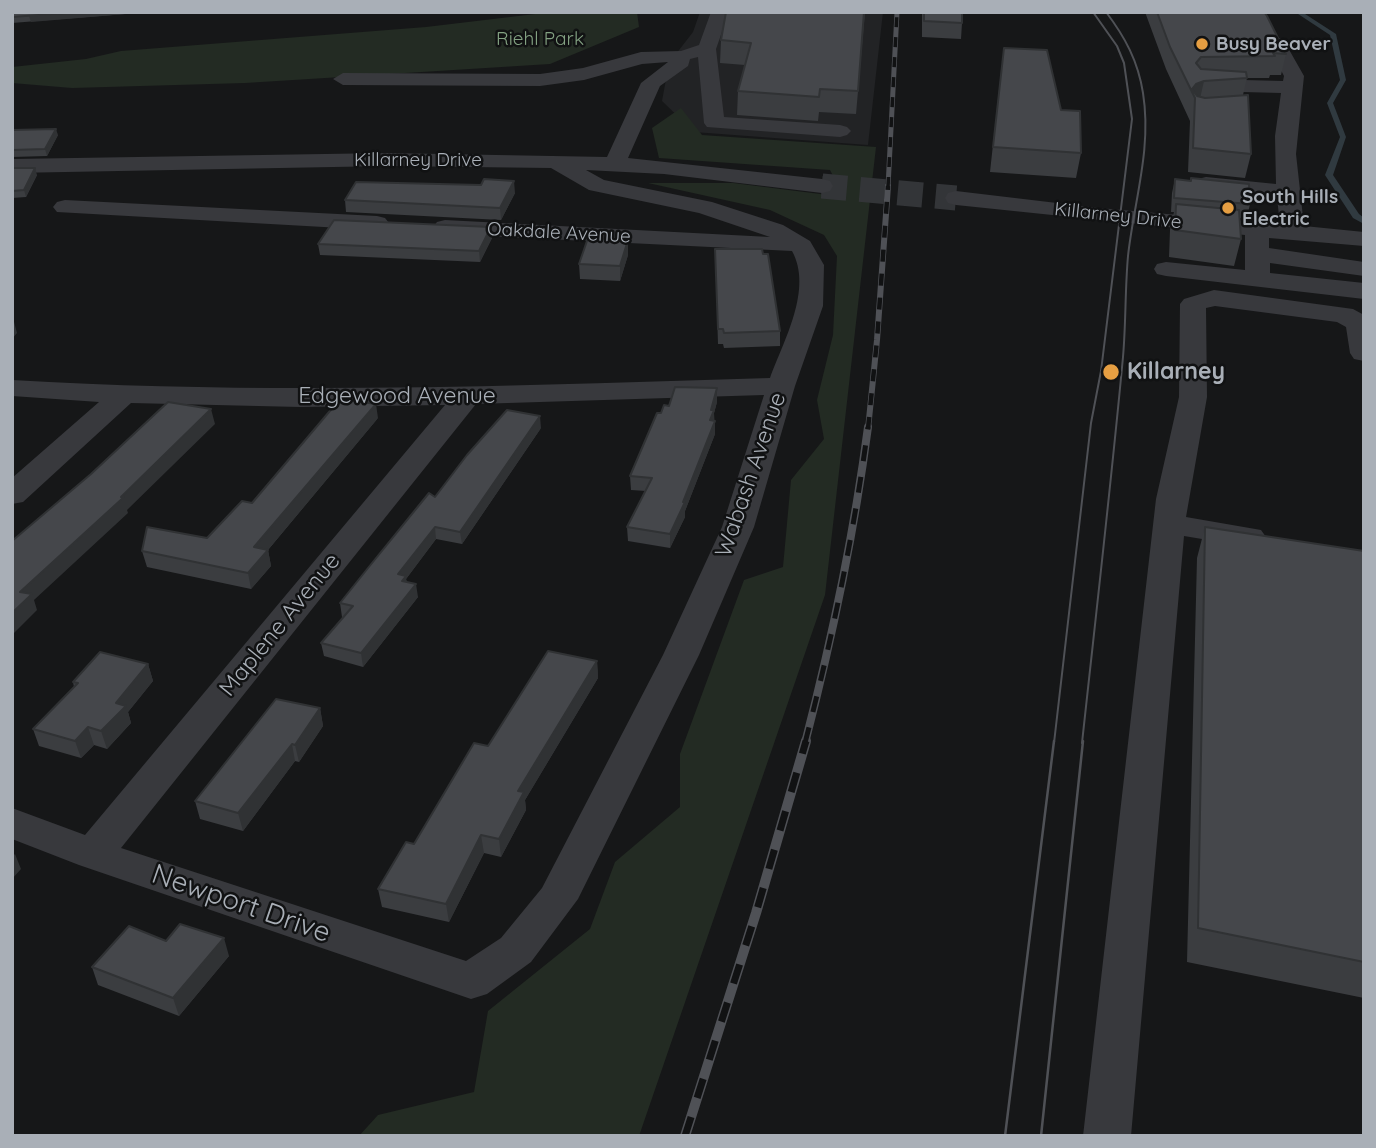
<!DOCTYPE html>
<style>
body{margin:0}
#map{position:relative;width:1376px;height:1148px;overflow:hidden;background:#161718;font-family:Quicksand,sans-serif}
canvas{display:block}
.frame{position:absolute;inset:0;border:14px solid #a9afb7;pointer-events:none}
</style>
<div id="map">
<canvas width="1376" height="1148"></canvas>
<div class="frame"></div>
</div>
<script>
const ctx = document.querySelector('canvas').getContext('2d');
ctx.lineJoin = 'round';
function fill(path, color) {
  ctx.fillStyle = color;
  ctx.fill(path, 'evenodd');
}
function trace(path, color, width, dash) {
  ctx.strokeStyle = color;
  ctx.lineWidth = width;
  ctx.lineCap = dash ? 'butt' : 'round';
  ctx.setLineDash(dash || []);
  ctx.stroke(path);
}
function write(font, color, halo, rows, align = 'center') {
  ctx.font = font + ' Quicksand,sans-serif';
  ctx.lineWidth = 5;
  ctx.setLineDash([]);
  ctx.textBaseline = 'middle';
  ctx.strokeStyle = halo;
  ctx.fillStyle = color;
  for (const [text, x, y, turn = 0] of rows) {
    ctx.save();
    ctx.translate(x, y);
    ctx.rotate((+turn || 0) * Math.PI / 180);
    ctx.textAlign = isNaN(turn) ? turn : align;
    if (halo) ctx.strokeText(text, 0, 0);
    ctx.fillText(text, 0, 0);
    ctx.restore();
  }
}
const built = new Path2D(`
 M700 12H883L868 145 694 132 662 101 669 63 693 32Z`);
const green = new Path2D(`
 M552 12H637L639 27 550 64 245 83 72 88 12 83V67L86 59 121 51 426 27Z
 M681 108 702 135 876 147 825 595 639 1136H359L378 1115 474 1092 488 1011 590 929 615 862 680 807V754L744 580 783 567 791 480 824 439 817 400 833 335 837 256 824 235 770 210 648 183H733L844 197 830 170 659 158 652 128Z`);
const stream = new Path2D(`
 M1295 12H1302L1336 34 1346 80 1333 103 1346 137 1333 175 1359 214 1364 218V224L1353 218 1325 175 1340 137 1327 103 1340 80 1330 35Z`);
const minorTunnelFar1 = new Path2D(`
 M822 186 837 187`);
const minorTunnel = new Path2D(`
 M822 186 956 198`);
const minor = new Path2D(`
 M711 12H729L716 49 724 117 840 125 847 127 851 131 847 135 840 137 707 127 704 123 698 57 690 59 688 66 660 86 628 158 822 179 830 181 833 186 830 191 822 193 664 174 586 170 604 180 712 202 783 225 810 241 824 265 823 306 795 386 754 527 699 655 578 899 531 962 487 994 471 999 79 865 12 839V808L85 835 445 405 300 407 131 403 23 502 12 504V478L99 402 12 396V380C265 395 517 386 770 378 784 340 813 289 792 251L445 234 437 232 433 227 437 222 445 220 770 237 699 213 589 190 551 168 387 166 12 173V159L387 153 607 157 641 83 668 62 642 64 584 80 540 86 343 85 333 79 343 73 540 74 583 68 641 52 681 51 699 45ZM764 395 722 527 663 655 542 888 501 938 466 961 121 848 476 404Z
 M1276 37 1283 39 1304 76 1296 154 1304 226 1364 232V246L1269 238V248L1364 262V276L1270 263V273L1364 283V299L1166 276 1157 274 1154 269 1157 264 1166 262 1245 270V235L956 205 948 203 945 198 948 193 956 191 1099 208 1280 224 1277 198 1206 191 1198 189 1195 184 1198 179 1206 177 1276 184 1275 136 1281 93 1204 91 1197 89 1194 85 1197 81 1204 79 1283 81 1284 76 1267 43Z
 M65 200 377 216 385 218 389 223 385 228 377 230 57 212 53 207 57 202Z
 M1214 290 1353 309 1364 315V361L1354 359 1350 353 1346 327 1337 322 1215 306 1206 308 1207 397 1186 517 1261 530 1266 537 1261 544 1250 547 1184 536 1131 1136H1083L1156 499 1179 397 1180 304 1184 299Z`);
const tramFar1 = new Path2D(`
 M1054 743 1091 423 1101 371 1132 119 1124 63 1117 46 1093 12
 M1082 743C1096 614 1111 485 1123 357 1126 323 1125 289 1128 256 1134 201 1152 149 1143 93 1138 61 1125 37 1106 12`);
const tram = new Path2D(`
 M1005 1136 1054 741
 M1041 1136 1083 741`);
const railFar3 = new Path2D(`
 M888 187 897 12`);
const railFar2 = new Path2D(`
 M868 429 877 340 888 186`);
const railFar1 = new Path2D(`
 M805 743C832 639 854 534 868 427`);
const rail = new Path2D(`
 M685 1136 756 913 806 741`);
const wall = new Path2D(`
 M12 12H150L12 23Z
 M865 12 856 114 819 112 818 121 737 115 738 91 745 65 720 63 721 40Z
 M922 12H962V23L961 39 922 37Z
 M1145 12H1264L1286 54 1281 75H1270L1269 78H1247L1243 95 1251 154 1245 178 1188 172 1190 121 1166 69Z
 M1001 71 1061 110 1081 153 1076 178 990 172Z
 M12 130 58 135 47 156 12 157Z
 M12 168 37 175 26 197 12 198Z
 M1175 179 1250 204 1247 218H1239L1241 239 1234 266 1169 257 1170 230 1174 212H1171L1172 193Z
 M481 185 515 193 501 220 346 212 345 200Z
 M492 238 480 262 320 255 318 244Z
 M628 240V255L620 281 580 279 579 264Z
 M715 249 763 254 780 331V346L724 348 723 344H718Z
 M717 402 714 413 715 434 685 511V517L670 548 628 541 627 527 646 491 631 490 630 476 661 413Z
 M378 418 268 550 271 566 251 589 147 567 142 551 207 538 252 503Z
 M541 428 462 544 436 539 406 579 407 582 418 597 363 667 324 656 321 643 344 617H342L340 603 435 497Z
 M1205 527 1364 551V998L1187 962 1197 558Z
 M597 661 598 678 525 800 526 810 501 857 484 853 449 922 382 907 378 889 414 844 488 746Z
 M148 664 153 681 128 712 131 723 107 749 94 745 81 758 39 746 33 729 74 687 73 682Z
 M320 708 323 726 299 762 295 761 243 831 200 819 195 801Z
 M229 956 179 1016 98 985 92 967Z`);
const shadedWall = new Path2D(`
 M78 12H150L31 22 29 16Z
 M1204 81 1199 103 1195 98 1192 89 1196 84Z
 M56 129 58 135 47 156 45 149Z
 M35 168 37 175 26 197 24 190Z
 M514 181 515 193 501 220 500 208Z
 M491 227 492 238 480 262 479 251Z
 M628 240V255L620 281V266Z
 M12 318H13L17 333 12 339Z
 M717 388V402L714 413V424L710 434 711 410Z
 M376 404 378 418 267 551 268 550 271 566 251 589 248 573 254 547Z
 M211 409 215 424 127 510 128 513 34 600 37 610 12 635V613L20 592 121 497Z
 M540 416 541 428 462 544 460 532Z
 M715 421V434L685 511V517L670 548V534Z
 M435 527 436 539 406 579 408 589 398 574Z
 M416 584 418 597 363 667 361 653Z
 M597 661 598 678 525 800 526 810 501 857 499 839 518 791Z
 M148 664 153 681 128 712 131 723 107 749 101 731 116 703Z
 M320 708 323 726 299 762 295 745Z
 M88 727 94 745 81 758 75 741Z
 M292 744 295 761 243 831 238 813Z
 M481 835 484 853 449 922 446 904Z
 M15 854 21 869 12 879V857Z
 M224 938 229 956 179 1016 173 998Z`);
const building = new Path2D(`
 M12 12H78L12 17Z
 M726 12H864L858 91 820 89 819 97 738 91 751 43 721 40Z
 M924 12H962V23L924 21Z
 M1157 12H1264L1267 16 1286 54 1273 53 1275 56 1201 57 1196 63 1201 69 1246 72 1247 78 1204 81 1196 84 1192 89 1197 96 1205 98 1248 95 1251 154 1193 148 1195 98 1170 47Z
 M1004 48 1047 50 1061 110 1080 111 1081 153 993 147Z
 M56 129 45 149 12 150V130Z
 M12 168H35L24 190 12 191Z
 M1191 178 1249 184 1250 204 1174 198 1175 179 1191 181Z
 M484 179 514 181 500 208 345 200 356 182 481 185Z
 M1176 204 1239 210 1241 239 1175 230Z
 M334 220 491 227 479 251 318 244Z
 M588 238 628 240 620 266 579 264Z
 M715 249H762L763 254H768L780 331 724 333 723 329H718Z
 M675 387 717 388 711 410H714L710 420 715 421 683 502H685L670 534 627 527 652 478 630 476 657 413H661L664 405 669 406Z
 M340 399 376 404 254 547 268 550 248 573 142 551 147 527 207 538 242 501 252 503Z
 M168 402 211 409 121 497H124L20 592 32 594 12 613V541L91 474Z
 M507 410 540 416 460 532 435 527 398 574 406 576 402 581 416 584 361 653 321 643 353 606 340 603 368 568 429 493 435 497 467 455Z
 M1205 527 1364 551V962L1198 928Z
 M548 651 597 661 518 791 524 792 499 839 481 835 446 904 378 889 406 842 414 844 474 743 488 746Z
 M100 652 148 664 116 703 126 706 101 731 88 727 75 741 33 729 78 683 73 682Z
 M276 699 320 708 295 745 292 744 238 813 195 801Z
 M180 924 224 938 173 998 92 967 129 926 166 941Z`);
const markers = [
 [1202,44,7,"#e59e42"],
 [1228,208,7,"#e59e42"],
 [1111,372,9,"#e59e42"]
];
const farParknames = [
 ["Riehl Park",540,39]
];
const farPoinames = [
 ["Busy Beaver",1216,44],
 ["South Hills",1242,197],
 ["Electric",1242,219]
];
const farStreetnames = [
 ["Killarney Drive",418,160],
 ["Killarney Drive",1118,216,6],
 ["Oakdale Avenue",559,233,3]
];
const poiNames = [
 ["Killarney",1127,372]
];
const streetNames = [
 ["Edgewood Avenue",397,396],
 ["Wabash Avenue",751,475,-71],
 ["Maplene Avenue",280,625,-51]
];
const nearStreetnames = [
 ["Newport Drive",241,904,19]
];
fill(built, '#222325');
fill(green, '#232b23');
fill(stream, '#303a40');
trace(minorTunnelFar1, '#333538', 20, [20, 10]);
trace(minorTunnel, '#333538', 25, [25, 13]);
fill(minor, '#38393d');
trace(tramFar1, '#4f5156', 2);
trace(tram, '#4f5156', 2.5);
trace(railFar3, '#4f5156', 5);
trace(railFar2, '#4f5156', 6);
trace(railFar1, '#4f5156', 8);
trace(rail, '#4f5156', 10);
trace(railFar3, '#111213', 3.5, [10]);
trace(railFar2, '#111213', 4.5, [12]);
trace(railFar1, '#111213', 5, [16]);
trace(rail, '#111213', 7, [20]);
fill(wall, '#3b3d40');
fill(shadedWall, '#303234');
fill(building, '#45474b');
trace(building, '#303234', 2);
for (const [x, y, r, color] of markers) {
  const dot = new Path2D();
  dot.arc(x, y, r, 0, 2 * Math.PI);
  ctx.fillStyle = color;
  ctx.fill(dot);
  trace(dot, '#111213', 2.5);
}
write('19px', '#83a182', '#111213', farParknames);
write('bold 19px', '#a9afb7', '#111213', farPoinames, 'left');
write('19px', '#a9afb7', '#111213', farStreetnames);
write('bold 23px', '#a9afb7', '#111213', poiNames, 'left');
write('23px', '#a9afb7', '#111213', streetNames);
write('28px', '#a9afb7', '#111213', nearStreetnames);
</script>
